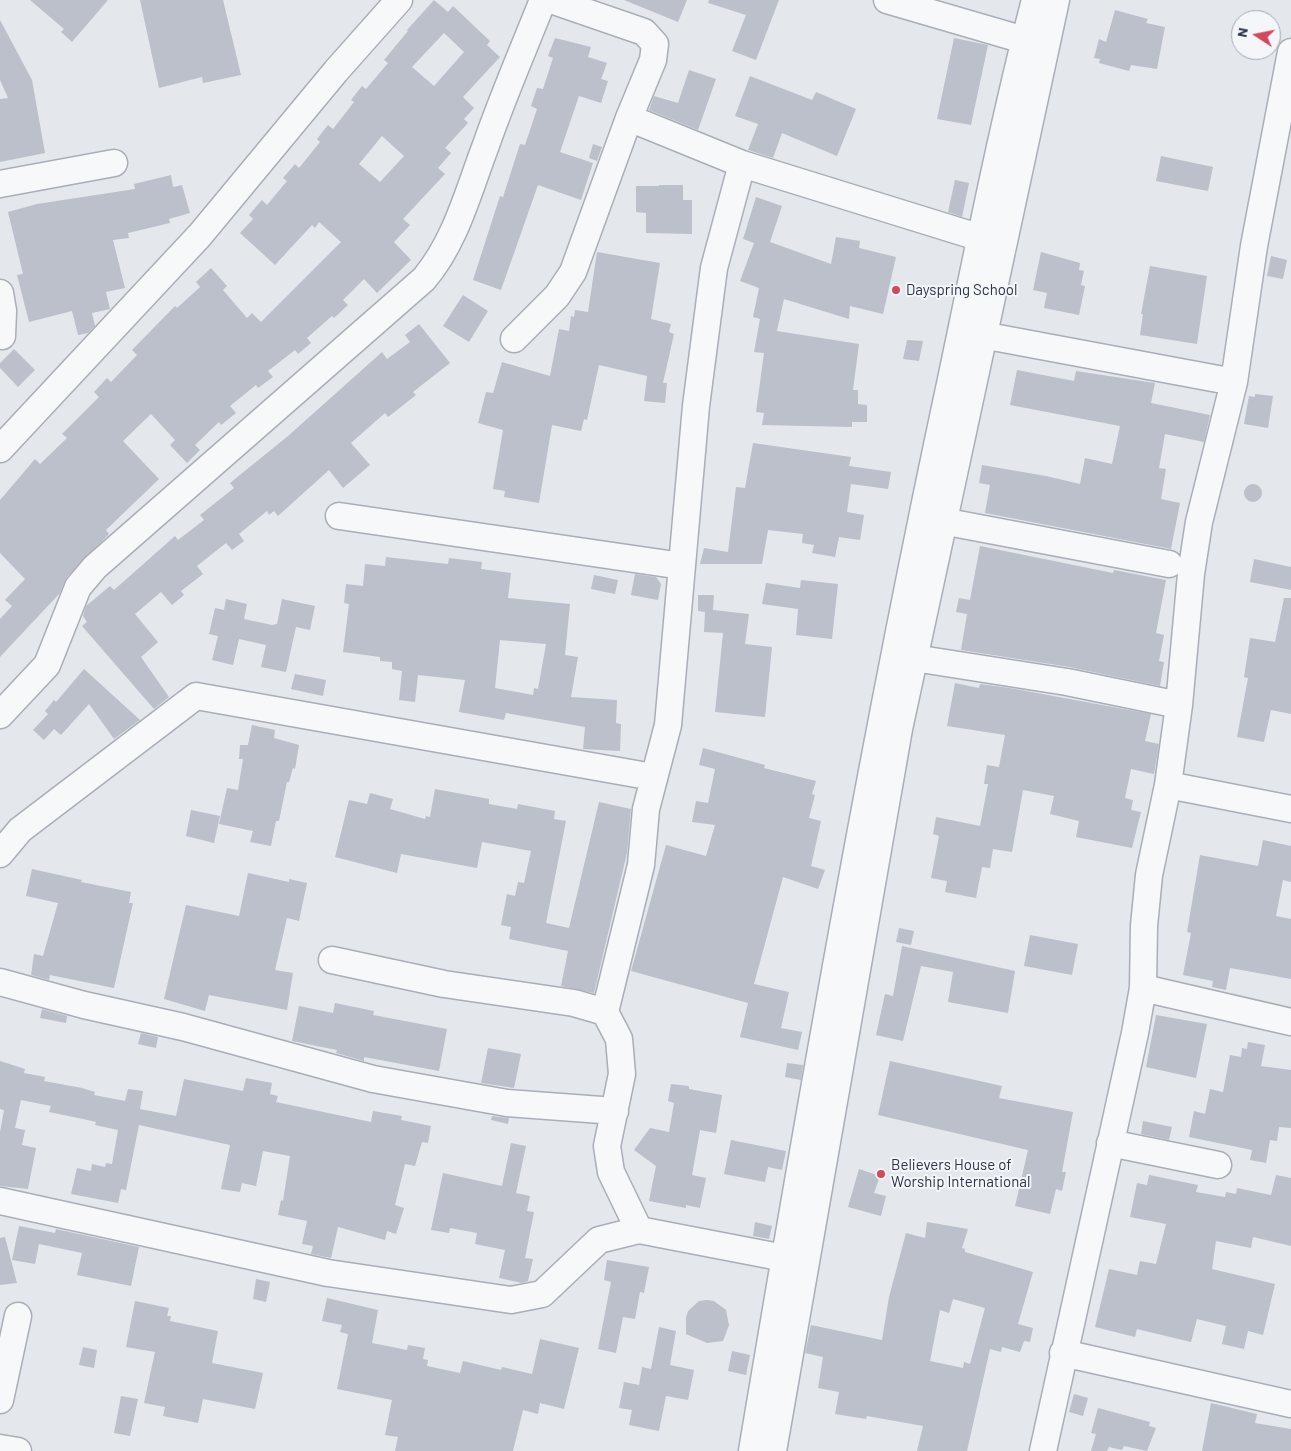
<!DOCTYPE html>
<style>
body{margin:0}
#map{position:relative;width:1291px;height:1451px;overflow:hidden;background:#e4e7ec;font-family:Barlow,sans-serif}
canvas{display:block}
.north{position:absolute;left:1231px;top:10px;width:50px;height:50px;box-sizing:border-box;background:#f4f6f9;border:1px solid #a4a8b1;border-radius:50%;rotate:281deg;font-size:14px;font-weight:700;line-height:20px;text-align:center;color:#2b3445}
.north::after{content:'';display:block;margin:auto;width:18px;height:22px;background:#d1495b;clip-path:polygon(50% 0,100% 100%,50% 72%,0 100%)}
</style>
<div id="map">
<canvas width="1291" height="1451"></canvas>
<div class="north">N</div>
</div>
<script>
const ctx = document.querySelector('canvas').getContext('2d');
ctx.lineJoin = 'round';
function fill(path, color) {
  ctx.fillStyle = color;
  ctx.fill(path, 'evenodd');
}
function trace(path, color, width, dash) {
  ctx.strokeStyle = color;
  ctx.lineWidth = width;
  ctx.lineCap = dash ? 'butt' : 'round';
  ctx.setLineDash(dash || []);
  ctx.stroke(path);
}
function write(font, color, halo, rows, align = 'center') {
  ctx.font = font + ' Barlow,sans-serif';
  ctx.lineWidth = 4;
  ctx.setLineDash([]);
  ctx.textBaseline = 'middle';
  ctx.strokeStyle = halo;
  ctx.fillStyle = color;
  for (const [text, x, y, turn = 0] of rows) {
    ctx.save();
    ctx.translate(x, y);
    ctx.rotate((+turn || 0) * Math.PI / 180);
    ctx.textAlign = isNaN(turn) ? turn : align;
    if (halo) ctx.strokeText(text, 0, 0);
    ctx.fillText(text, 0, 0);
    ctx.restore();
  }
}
const building = new Path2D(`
 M30 0H108L72 42 61 32 64 29Z
 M140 0H223L241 75 203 83 202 77 159 88Z
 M434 0 448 12 453 6 490 41 487 45 500 57 463 97 474 108 464 119 468 123 445 148 451 153 438 168 445 174 403 219 410 225 394 242 411 260 377 293 364 279 343 300 348 305 334 318 332 316 307 338 311 343 298 354 295 350 268 371 273 377 258 388 256 385 230 406 236 413 221 425 219 422 195 445 200 450 187 463 170 445 175 440 151 414 123 441 159 479 106 530 109 534 67 577 60 593 0 657V619L12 606 5 600 25 579 0 553V500L35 459 40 464 67 438 62 434 99 397 94 392 107 378 111 382 137 355 132 350 175 306 177 308 200 287 196 282 211 268 227 286 223 290 247 318 252 313 261 322 341 242 319 222 315 228 312 225 275 265 240 233 253 219 249 215 262 200 267 205 287 181 283 178 295 164 299 168 320 142 317 139 328 125 333 129 354 102 351 100 362 86 366 89 388 63 384 60 408 31 407 30ZM444 33 464 52 434 86 412 67ZM382 136 404 156 380 182 359 164Z
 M624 0H687L678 22Z
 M709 0H779L756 60 732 51 746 15 708 3Z
 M1115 10 1148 19 1146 23 1165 27 1157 69 1131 65 1129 71 1099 63 1100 59 1094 58 1099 39 1106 42Z
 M0 20 32 80 45 153 0 162V99L8 98 0 80Z
 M555 38 591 47 588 57 607 63 601 79 608 81 601 103 579 96 560 152 593 163 581 200 538 185 501 290 473 280 500 196 503 197 520 144 525 145 537 109 531 106 537 88 543 89 553 58 548 56Z
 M954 38 988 45 971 125 937 119Z
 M689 70 716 79 698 130 649 110 654 96 678 103Z
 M750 76 812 100 816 92 856 109 837 156 782 133 773 158 748 150 758 124 735 116Z
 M593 144 602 147 597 161 589 158Z
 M1161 156 1213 167 1208 191 1156 181Z
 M171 175 173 187 182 185 190 213 169 219 170 223 128 233 129 238 113 240 125 288 106 292 110 309 92 313 95 326 88 333 78 335 72 311 29 322 17 275 23 274 8 212 37 204 135 189 134 184Z
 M955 180 969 183 962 217 948 212Z
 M659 185H683V200H692V234L646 233V213L636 212V186H659Z
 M756 197 782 206 770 242 831 264 836 237 860 241 859 248 896 257 883 314 850 306 849 319 784 299 777 331 859 344 853 390H858V404L867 405V422H852V427L762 425 764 413 756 412 764 353 754 352 760 319 753 317 759 288 740 281 754 243 743 239Z
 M597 252 660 263 651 319 671 324 669 332 674 334 663 383H667L665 403 644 401 647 376 599 365 587 420 584 419 581 431 552 425 539 503 504 497 505 491 493 489 503 430 478 423 486 392 493 393 502 362 550 376 559 329 569 331 571 316 574 317 575 310 588 312Z
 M1041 252 1080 263 1079 270 1084 271 1081 285 1085 286 1079 315 1044 308 1047 293 1033 290Z
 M1271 256 1287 260 1283 279 1267 276Z
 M1150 266 1207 276 1197 344 1140 335 1143 314H1141Z
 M463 295 488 311 469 342 443 326Z
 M419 324 450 363 413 392 416 395 388 417 385 413 351 443 370 465 343 488 329 470 278 516 274 511 269 515 267 511 239 534 244 541 232 550 226 543 197 566 203 574 181 591 184 595 172 605 161 592 135 614 158 642 141 657 169 697 154 709 82 626 87 622 83 616 86 606 110 586 114 590 175 536 178 540 204 520 200 515 234 488 230 483 288 436 382 352 387 359 410 342 405 335Z
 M907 340 923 341 919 361 903 359Z
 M14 349 35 370 18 387 0 368V363Z
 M1017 370 1074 381 1076 371 1155 383 1151 403 1210 415 1204 442 1165 434 1159 468 1166 469 1161 499 1180 503 1171 549 985 513 990 485 979 483 982 465 1046 476 1080 484 1085 458 1112 464 1120 426 1010 405Z
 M1255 394 1273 396 1268 428 1244 424 1249 396 1255 397Z
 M753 443 851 457 849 466 891 472 888 489 851 484 847 512 864 515 860 540 839 537 835 557 812 553 814 545 802 543 803 534 768 530 762 564H700L704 548 728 552 736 487 745 488Z
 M1244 493a9 9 0 1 1 18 0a9 9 0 1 1-18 0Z
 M980 546 1113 573 1114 570 1166 580 1156 633 1164 635 1159 661 1164 662 1160 686 1069 667 961 650 967 614 956 612 959 598 970 600Z
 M386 557 448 564 449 558 482 562 481 569 511 573 508 598 570 604 565 655 578 657 571 697 617 700 616 723 621 724 620 751 583 749 585 727 506 713 504 720 459 712 465 680 418 675 415 702 399 700 402 671 392 669V662L380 661V657L343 652 349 604 344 603 346 584 363 586 365 564 385 566ZM500 640 546 644 538 689 534 688 533 695 495 688Z
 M1254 559 1291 567V590L1250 582Z
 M635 574 656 577 661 584 658 600 631 595Z
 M594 575 618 580 615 594 591 589Z
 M801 580 838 584 832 639 796 635 798 609 762 604 766 583 800 588Z
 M698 595H714L713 610 749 614 745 644 772 647 765 717 715 712 723 633 704 632 705 612 698 611Z
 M1284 598H1291V714L1271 710 1264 742 1237 737 1248 678 1244 677 1250 638 1275 642Z
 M226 599 247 604 244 619 272 625 277 624 282 599 315 606 310 630 296 627 286 672 261 667 266 645 239 639 233 665 212 660 218 636 209 634 215 608 224 610Z
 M84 669 140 720 114 739 89 704 61 735 54 729 44 740 33 730 48 714 45 711 54 700 56 702Z
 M295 674 326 680 323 696 291 689Z
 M955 683 979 688 980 684 1010 688 1151 714 1145 741 1159 744 1154 774 1131 769 1125 798 1133 800 1131 810 1141 812 1132 848 1076 837 1079 821 1050 814 1054 796 1023 790 1012 852 993 849 990 868 982 867 976 898 945 892 947 881 931 878 939 836 933 834 936 817 980 826 988 784H984L987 765 999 767 1005 735 947 726Z
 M252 725 275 730 274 738 299 745 295 769 293 768 289 782H287L279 821H276L271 846 250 842 253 831 219 824 227 788 238 790 243 759H239L240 745H248Z
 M703 748 765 765 764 768 816 781 812 794 815 795 809 818 821 821 811 866 825 870 818 889 783 877 754 984 789 992 781 1028 802 1032 798 1050 740 1037 748 1003 631 971 666 845 706 856 715 825 692 822 696 801 708 803 715 769 699 765Z
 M435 789 489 799V804L517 809 518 804 555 811 554 819 566 821 546 923 569 928 599 802 631 809 627 853 594 993 561 986 568 951 509 939 511 927 501 925 507 894 515 896 518 882 524 883 531 851 482 842 477 868 401 854 397 873 335 857 349 800 367 804 370 793 393 799 390 809 425 819 426 816 430 817Z
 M191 810 220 816 214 843 186 836Z
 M1263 840 1291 846V882L1283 880 1276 916 1291 919V979L1230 968 1226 990 1212 987 1213 981 1183 975 1191 933 1187 932 1200 855 1258 866Z
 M32 869 82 880 81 882 131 892 129 903H133L114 988 50 975 49 980 31 975 34 954 43 956 58 903 26 896Z
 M248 873 289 882V879L307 883 299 921 287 918 275 970 293 973 287 1010 209 995 205 1011 164 999 186 905 239 916Z
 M899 928 914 931 911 945 896 942Z
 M1030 935 1078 944 1072 975 1024 966Z
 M902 946 1015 971 1008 1013 948 1002 953 972 921 966 903 1041 876 1035 885 994 893 996Z
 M335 1003 374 1011 373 1015 447 1029 439 1071 364 1057V1061L336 1053 337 1050 292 1041 299 1006 333 1013Z
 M42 1009 67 1016 66 1023 40 1018Z
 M1156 1015 1207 1024 1196 1078 1146 1067Z
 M141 1033 158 1037 156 1048 138 1044Z
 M1248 1042 1265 1045 1261 1066 1291 1070V1128L1279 1127 1277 1141 1270 1140 1266 1163 1250 1160 1252 1150 1189 1137 1194 1111 1205 1114 1210 1089 1223 1092 1230 1055 1241 1057 1242 1048 1247 1049Z
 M488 1048 521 1054 514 1088 481 1083Z
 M0 1061 25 1069 24 1073 45 1077 44 1081 82 1088 95 1092 94 1095 125 1101 128 1089 143 1091 140 1109 176 1116 184 1079 243 1091 246 1078 272 1083 270 1094 278 1096 276 1102 371 1122 373 1111 402 1116 401 1120 431 1126 428 1143 422 1142 415 1166 405 1164 395 1205 404 1208 396 1234 387 1231 385 1240 338 1227 331 1258 311 1254 313 1246 302 1244 307 1221 278 1215 281 1200 283 1201 290 1156 263 1151 256 1186 242 1183 240 1192 221 1189 230 1145 139 1125 126 1190 121 1189 118 1203 71 1194 77 1168 91 1171 92 1164 105 1167 106 1163 112 1164 118 1130 95 1125 96 1122 83 1119 49 1112 51 1106 21 1100 15 1128 25 1130 22 1145 36 1148 28 1189 0 1186V1132L4 1110 0 1109Z
 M890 1061 1002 1086 999 1098 1073 1112 1062 1172H1066L1062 1191 1056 1189 1050 1214 1015 1206 1028 1150 878 1115Z
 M787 1063 803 1065 801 1080 785 1077Z
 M671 1084 689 1086V1089L722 1095 716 1133 700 1130 692 1175 706 1178 700 1208 686 1205V1208L649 1201 656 1166 634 1150 650 1128 669 1132 674 1103 668 1101Z
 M492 1116 509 1118 508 1124 491 1120Z
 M1143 1121 1172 1127 1169 1140 1141 1134Z
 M731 1140 786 1151 782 1170 768 1167 765 1182 724 1174Z
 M511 1143 526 1146 516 1193 530 1196 527 1211 534 1212 525 1258 533 1259 528 1281 522 1283 499 1278 505 1250 475 1244 477 1233 450 1228 449 1233 431 1230 443 1173 502 1186Z
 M859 1169 880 1176 874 1193 886 1196 881 1216 848 1207Z
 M1149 1175 1198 1185 1196 1192 1225 1197 1226 1192 1236 1194 1237 1188 1271 1195 1276 1175 1291 1178V1246L1253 1237 1251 1248 1216 1241 1212 1269 1275 1284 1263 1335 1248 1331 1244 1349 1222 1344 1226 1326 1197 1319 1191 1342 1137 1329 1135 1337 1095 1327 1109 1269 1137 1275 1140 1261 1156 1264 1166 1224 1130 1217 1137 1183 1147 1185Z
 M755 1222 772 1226 769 1239 753 1236Z
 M927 1222 968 1229 962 1248 965 1249V1252L1033 1272 1018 1324 1033 1328 1030 1342 1024 1341 1020 1352 1002 1347 1001 1352 990 1349 967 1451H917L923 1426 867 1416 866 1419 835 1414 839 1392 818 1388 823 1357 805 1353 811 1325 882 1340 889 1297 906 1233 925 1238ZM953 1299 985 1308 970 1364 964 1362 963 1368 930 1361 940 1310 949 1313Z
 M19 1226 55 1233 56 1229 139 1247 131 1286 77 1275 82 1253 39 1244 35 1264 12 1260Z
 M5 1237 17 1283 0 1285V1238Z
 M607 1260 649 1267 644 1293 640 1292 635 1319 623 1317 616 1353 598 1349 611 1282 604 1280Z
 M256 1279 270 1282 266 1302 253 1299Z
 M327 1298 378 1310 372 1343 407 1350 408 1345 425 1348 423 1359 428 1360 427 1366 460 1373 463 1361 501 1370 502 1367 532 1374 540 1339 579 1348 564 1409 540 1403 538 1414 523 1410 513 1451H395L398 1437 385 1435 392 1400 337 1389 348 1334 340 1332 342 1325 322 1321Z
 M707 1300 714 1301 726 1310 729 1325 723 1341 707 1343 686 1334V1318L688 1311 699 1301Z
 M135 1301 169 1308 167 1316H171L170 1321 218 1331 212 1363 263 1373 255 1409 203 1399 198 1423 163 1416 165 1407 144 1403 155 1352 126 1347Z
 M659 1327 676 1331 670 1365 694 1370 688 1400 666 1396 659 1431 629 1425 632 1410 619 1408 624 1382 639 1385 642 1367 651 1369Z
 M83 1347 97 1350 94 1368 79 1365Z
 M732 1351 750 1355 746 1375 728 1371Z
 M1074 1394 1088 1398 1083 1416 1069 1412Z
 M121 1396 138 1399 130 1436 114 1433Z
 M1211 1403 1257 1414 1255 1423 1291 1429V1451H1202Z
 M1098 1408 1150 1422 1149 1426 1156 1428 1147 1451 1124 1446 1122 1450 1109 1447 1107 1451H1091L1096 1434 1091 1433Z`);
const minor = new Path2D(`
 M887 0 1024 40
 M629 118 742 164 981 238
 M0 184 114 163
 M0 293 3 311 2 336
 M982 335 1234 382
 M514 339 557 296 573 272 629 118 653 60 655 44 644 32 551 0
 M0 449 200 235 336 71 399 0
 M339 516 682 566
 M942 521 1169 564
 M914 658 1067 682 1179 705
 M0 715 47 665 78 587 95 567 424 279C456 241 468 192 486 145 503 96 524 48 543 0
 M1168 785 1291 809
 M0 854 20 830 196 696 653 777
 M332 960 444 984 574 1003 605 1012 619 1039 622 1074 607 1146 611 1172 639 1230
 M0 982 84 1005 183 1027 373 1079 507 1103 615 1111
 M1143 988 1291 1022
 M605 1012 641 865 646 809 668 725 696 406 714 268 742 164
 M1110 1143 1218 1165
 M0 1201 328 1273 511 1300 542 1294 599 1240 639 1230 800 1261
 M1063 1353 1291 1404
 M0 1400 18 1316
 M0 1448 18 1451
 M752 1451C812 1094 874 738 950 384 977 256 1002 127 1035 0
 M773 1451 899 729 1056 0
 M1043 1451 1135 1033 1143 988 1144 926 1149 875 1168 785 1179 705 1191 574 1199 522 1234 382 1254 246 1291 52`);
const markers = [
 [896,290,5,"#d1495b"],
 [881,1174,5,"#d1495b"]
];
const poiNames = [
 ["Dayspring School",906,290],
 ["Believers House of",891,1165],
 ["Worship International",891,1182]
];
fill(building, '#bbc0ca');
trace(minor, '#a9aeb7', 29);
trace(minor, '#f7f8fa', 26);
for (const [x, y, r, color] of markers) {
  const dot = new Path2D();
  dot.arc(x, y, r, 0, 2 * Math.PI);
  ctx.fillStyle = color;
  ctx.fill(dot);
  trace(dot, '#f4f6f9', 2);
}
write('15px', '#2b3445', '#f4f6f9', poiNames, 'left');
</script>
